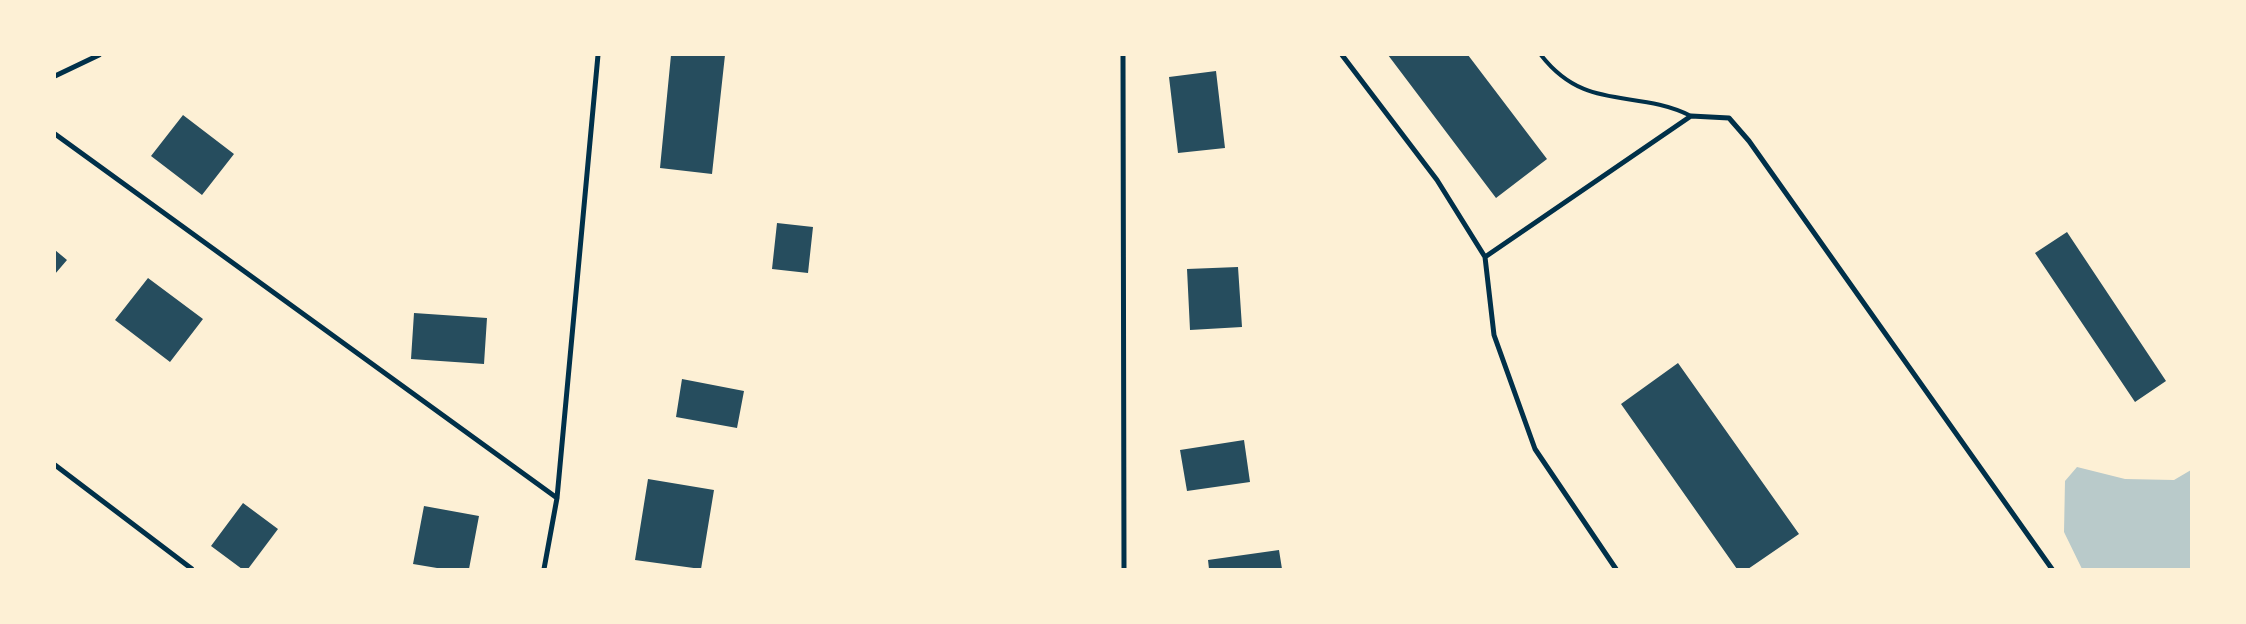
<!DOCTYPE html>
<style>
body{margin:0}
#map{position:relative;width:2246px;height:624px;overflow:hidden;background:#fdf0d5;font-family:"Roboto Serif",serif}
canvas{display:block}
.frame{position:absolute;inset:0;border:56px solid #fdf0d5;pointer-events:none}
</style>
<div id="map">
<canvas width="2246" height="624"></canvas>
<div class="frame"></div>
</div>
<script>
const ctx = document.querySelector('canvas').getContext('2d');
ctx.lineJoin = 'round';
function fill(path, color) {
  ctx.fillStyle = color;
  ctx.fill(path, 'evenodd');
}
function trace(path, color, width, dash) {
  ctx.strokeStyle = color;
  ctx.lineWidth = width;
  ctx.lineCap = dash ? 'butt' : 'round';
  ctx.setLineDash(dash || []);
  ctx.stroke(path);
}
const green = new Path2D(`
 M2077 467 2125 479 2174 480 2191 470V569H2082L2064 532 2065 481Z`);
const building = new Path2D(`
 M671 55H725L712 174 660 168Z
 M1388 55H1468L1547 159 1496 198Z
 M1216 71 1225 148 1178 153 1169 77Z
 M183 115 234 154 202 195 151 156Z
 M777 223 813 227 808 273 772 269Z
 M2067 232 2166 381 2135 402 2035 253Z
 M55 250 67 260 55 274Z
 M1238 267 1242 327 1190 330 1187 269Z
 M148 278 203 319 170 362 115 320Z
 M414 313 487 318 484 364 411 359Z
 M1678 363 1799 534 1748 569H1737L1621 404Z
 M682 379 744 391 737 428 676 417Z
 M1244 440 1250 482 1187 491 1180 450Z
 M648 479 714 490 701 569 635 560Z
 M243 503 278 529 248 569H242L211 546Z
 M424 506 479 516 469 569H443L413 564Z
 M1279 550 1282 569H1209L1208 560Z`);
const service = new Path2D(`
 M1541 55C1586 113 1635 88 1691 116`);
const minor = new Path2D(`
 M1123 55 1124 569
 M1342 55 1437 180 1485 257 1494 335 1535 449 1616 569
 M55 76 99 55
 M55 134 557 498
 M1485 257 1691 116 1729 118 1749 141 2052 569
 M55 465 192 569
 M544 569 557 498 598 55`);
fill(green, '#b9caca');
fill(building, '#264d5e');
trace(service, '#003049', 4);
trace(minor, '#003049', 5);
</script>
